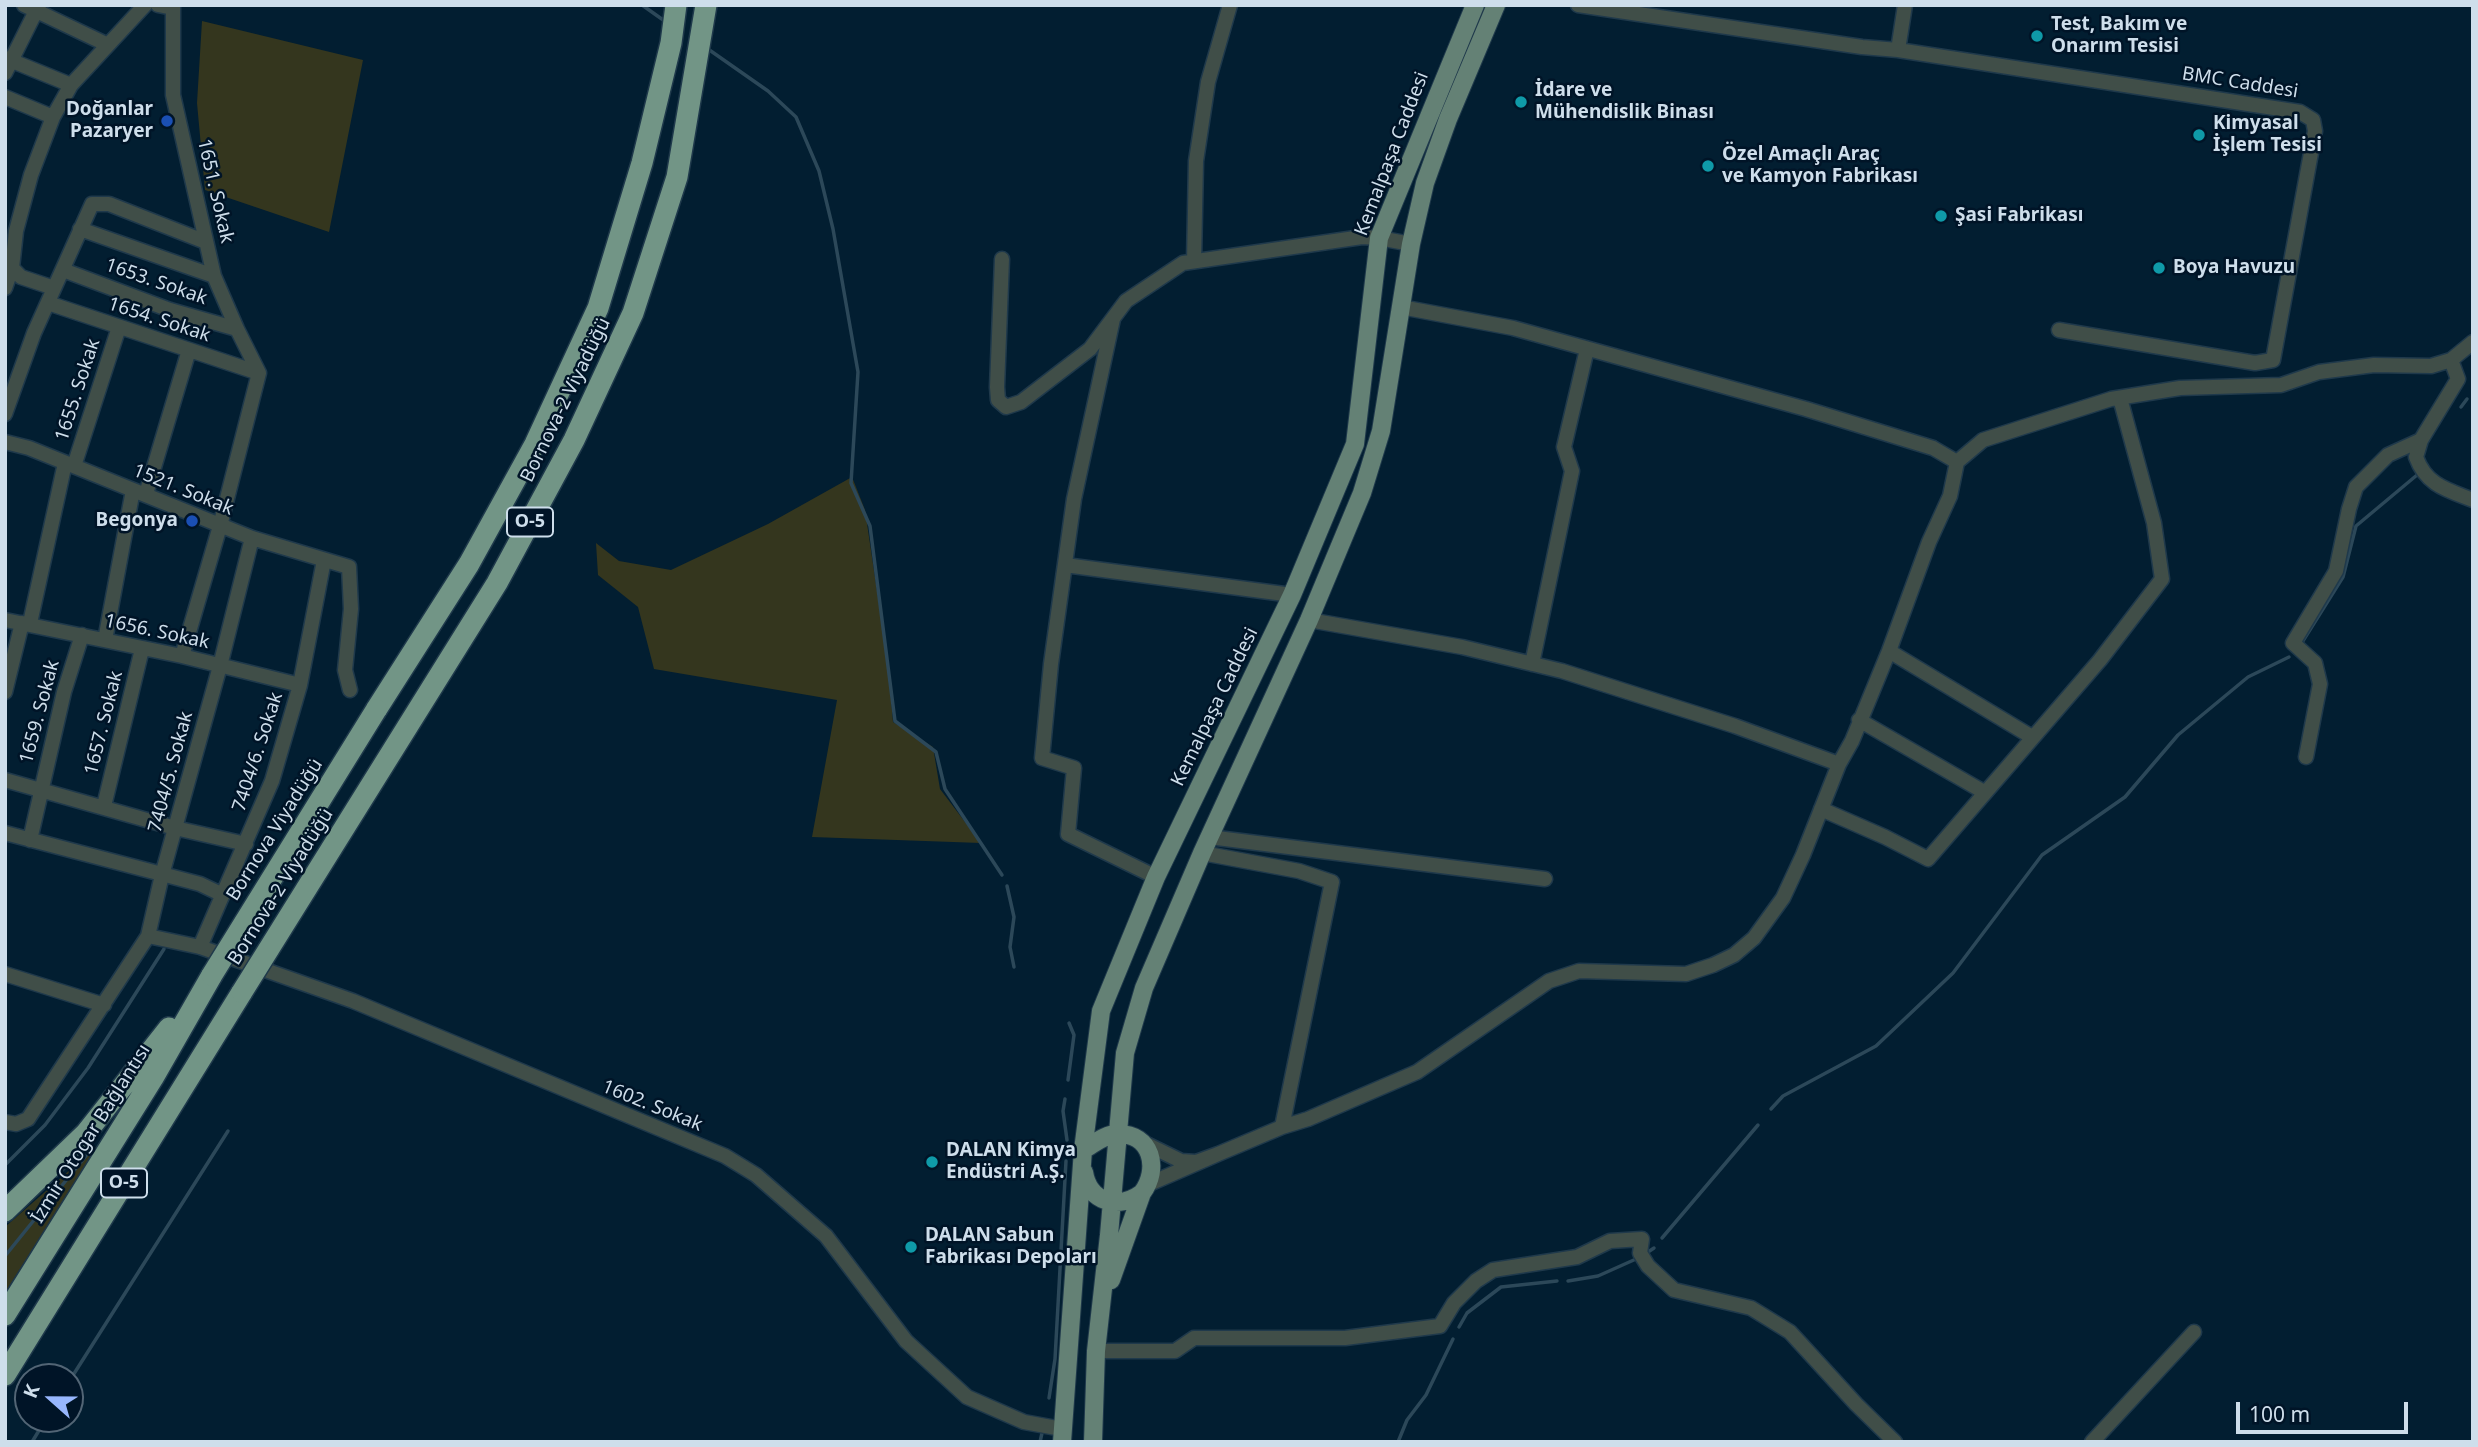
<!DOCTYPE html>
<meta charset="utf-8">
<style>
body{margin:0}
#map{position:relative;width:2478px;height:1447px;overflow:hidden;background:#021e31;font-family:"Noto Sans",sans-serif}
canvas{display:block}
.frame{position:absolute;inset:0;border:7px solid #cedeeb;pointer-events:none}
.north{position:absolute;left:14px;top:1363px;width:70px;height:70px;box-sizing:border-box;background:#001427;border:2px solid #526575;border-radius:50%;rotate:291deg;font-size:19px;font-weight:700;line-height:28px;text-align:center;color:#cedeeb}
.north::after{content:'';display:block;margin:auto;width:24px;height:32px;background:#97b6fd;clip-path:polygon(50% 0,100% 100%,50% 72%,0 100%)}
.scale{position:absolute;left:2236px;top:1402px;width:172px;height:32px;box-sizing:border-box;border:4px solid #cedeeb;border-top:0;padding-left:9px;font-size:21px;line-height:24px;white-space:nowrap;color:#cedeeb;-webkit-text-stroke:5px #001427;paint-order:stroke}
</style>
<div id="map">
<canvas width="2478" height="1447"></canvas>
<div class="frame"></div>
<div class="north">K</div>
<div class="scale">100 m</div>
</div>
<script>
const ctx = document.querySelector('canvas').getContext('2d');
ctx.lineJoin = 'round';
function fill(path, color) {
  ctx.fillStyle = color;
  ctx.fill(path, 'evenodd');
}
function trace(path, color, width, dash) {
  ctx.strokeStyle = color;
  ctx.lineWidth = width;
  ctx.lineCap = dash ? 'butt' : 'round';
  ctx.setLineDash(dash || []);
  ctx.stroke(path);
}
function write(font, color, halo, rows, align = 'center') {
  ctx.font = font + ' "Noto Sans",sans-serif';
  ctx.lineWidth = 5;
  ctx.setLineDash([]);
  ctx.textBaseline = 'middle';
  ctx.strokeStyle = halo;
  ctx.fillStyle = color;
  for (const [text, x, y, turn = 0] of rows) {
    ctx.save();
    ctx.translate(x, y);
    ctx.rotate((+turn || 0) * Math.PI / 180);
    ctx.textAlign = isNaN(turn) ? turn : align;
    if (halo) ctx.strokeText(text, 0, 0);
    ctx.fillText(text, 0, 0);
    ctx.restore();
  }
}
const green = new Path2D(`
 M202 21 363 60 329 232 205 190 197 103Z
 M852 477 865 510 888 665 893 722 933 747 940 789 981 843 812 837 837 700 654 669 638 607 598 575 596 543 619 561 671 570 768 524Z
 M97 1146 5 1293V1227Z`);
const stream = new Path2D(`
 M642 5 666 22
 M708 49 768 91 796 117 819 171 833 229 858 372 851 483 870 526 895 721 936 752 945 789 1002 875
 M2461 407 2467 399
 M2301 644 2343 577 2356 526 2417 475
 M1007 886 1014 917 1010 947 1014 967
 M1068 1080 1074 1035 1069 1023
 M1065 1099 1063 1111 1067 1140
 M1771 1109 1783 1096 1876 1046 1953 973 2042 855 2125 797 2178 735 2248 677 2289 657
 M5 1165 45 1125 88 1068 164 949
 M1662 1238 1758 1125
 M1645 1254 1654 1248
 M5 1256 93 1147
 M1568 1281 1598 1276 1636 1259
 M1459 1327 1467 1313 1501 1287 1557 1281
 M70 1380 228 1131
 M1049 1398 1055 1359 1066 1161
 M32 1442 46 1419
 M1040 1442 1042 1433
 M1398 1442 1407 1420 1426 1395 1453 1339`);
const minor = new Path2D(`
 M24 5 108 45
 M158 5 173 8
 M173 5V95L214 276 237 329 259 373
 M1578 5 1862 47 1898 50 2300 112 2313 120 2315 131 2273 360 2255 363 2059 330
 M1898 50 1905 5
 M5 58 71 85
 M5 73 39 5
 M5 97 53 117
 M80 229 214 276
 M1002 259 997 387 998 400 1006 407 1021 402 1090 349 1126 301 1183 263 1362 237 1379 238 1411 244
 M1194 261 1196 161 1208 82 1230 5
 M5 266 12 268 21 277 54 288
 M63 270 170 310 237 329
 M5 288 12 268 16 231 31 175 53 117 71 85 145 5
 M48 303 259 373
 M1401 307 1513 328 1806 409 1933 448 1957 462
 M1113 319 1074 499 1051 664 1042 758 1074 768 1068 834 1156 877
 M5 414 34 333 92 204H109L206 242
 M2421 440 2416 457C2426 485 2447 490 2473 500
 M5 442 29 448 252 538 349 567 351 609 345 670 350 690
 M74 466 119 327
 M146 494 189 350
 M1065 565 1292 595
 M5 620 182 656 300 685
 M1309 620 1462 647 1562 671 1735 726 1839 764
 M30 623 65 463
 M105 640 133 490
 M1889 651 2032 737
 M182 656 220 526 259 373
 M1532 664 1572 471 1564 447 1587 349
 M5 692 22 623
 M1859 720 1984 792
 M2306 757 2320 684 2315 663 2293 643 2336 571 2349 509 2356 487 2388 455 2421 440 2458 379 2451 360
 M5 780 175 828 246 844
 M104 806 142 649
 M1821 809 1885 837 1928 859 2100 660 2162 579 2154 523 2120 398
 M5 833 200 884 223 895
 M1209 837 1545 879
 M30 840 64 692 82 635
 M1202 853 1299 871 1332 882 1282 1127
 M148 936 200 947 353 1001 725 1156 756 1175 826 1236 906 1341 967 1397 1024 1422 1062 1429
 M200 947 272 781 300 685 324 560
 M5 974 104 1005
 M5 1122 16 1124 28 1119 148 936 162 875 220 666 252 538
 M1140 1141 1181 1161 1196 1162 1218 1154 1149 1184
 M1218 1154 1282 1127 1308 1119 1417 1072 1549 981 1579 971 1686 974 1713 965 1734 955 1754 938 1783 898 1803 855 1839 764 1852 741 1889 651 1929 542 1950 496 1957 462 1983 440 2111 399 2180 388 2281 385 2319 372 2374 365 2431 366 2451 360 2473 342
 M1096 1351H1175L1194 1338H1345L1440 1326 1454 1303 1476 1281 1493 1270 1577 1257 1610 1241 1642 1239 1640 1253 1648 1266 1674 1290 1751 1308 1790 1332 1856 1404 1895 1442
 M2092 1442 2194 1332`);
const major = new Path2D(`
 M1083 1150C1094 1144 1105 1134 1117 1134 1152 1133 1160 1169 1142 1193L1111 1280
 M1084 1172C1089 1203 1119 1210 1142 1193
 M1062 1442 1083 1150 1101 1011 1156 877 1292 595 1355 444 1379 238 1475 5
 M1093 1442 1096 1351 1109 1235 1125 1053 1144 988 1202 853 1309 620 1362 493 1381 431 1411 244 1425 183 1448 119 1496 5`);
const highway = new Path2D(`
 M376 710 469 564 535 444 598 308 642 163 671 43 676 5
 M5 1211 86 1133 169 1028
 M5 1315 153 1078 212 975
 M5 1375 242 992`);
const highwayBridge = new Path2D(`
 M212 975 376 710
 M242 992 497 583 574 440 633 313 677 177 706 5`);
const markers = [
 [2037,36,7,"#0f9aa8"],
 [1521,102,7,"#0f9aa8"],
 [167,121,7,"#1a4fb4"],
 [2199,135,7,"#0f9aa8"],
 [1708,166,7,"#0f9aa8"],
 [1941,216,7,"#0f9aa8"],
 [2159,268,7,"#0f9aa8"],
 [192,521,7,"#1a4fb4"],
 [932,1162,7,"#0f9aa8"],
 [911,1247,7,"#0f9aa8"]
];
const shields = [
 [530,522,46],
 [124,1183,46]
];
const shieldNames = [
 ["O-5",530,522],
 ["O-5",124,1183]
];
const poiNames = [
 ["Test, Bakım ve",2051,25],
 ["Onarım Tesisi",2051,47],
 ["İdare ve",1535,91],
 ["Mühendislik Binası",1535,113],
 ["Doğanlar",153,110,"right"],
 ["Pazaryer",153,132,"right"],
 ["Kimyasal",2213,124],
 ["İşlem Tesisi",2213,146],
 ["Özel Amaçlı Araç",1722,155],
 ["ve Kamyon Fabrikası",1722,177],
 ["Şasi Fabrikası",1955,216],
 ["Boya Havuzu",2173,268],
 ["Begonya",178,521,"right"],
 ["DALAN Kimya",946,1151],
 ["Endüstri A.Ş.",946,1173],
 ["DALAN Sabun",925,1236],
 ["Fabrikası Depoları",925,1258]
];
const streetNames = [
 ["BMC Caddesi",2240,83,9],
 ["Kemalpaşa Caddesi",1392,154,-69],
 ["1651. Sokak",215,191,77],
 ["1653. Sokak",156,282,19],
 ["1654. Sokak",159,320,18],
 ["1655. Sokak",78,390,-72],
 ["Bornova-2 Viyadüğü",566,400,-64],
 ["1521. Sokak",183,490,22],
 ["1656. Sokak",157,632,12],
 ["Kemalpaşa Caddesi",1215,707,-64],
 ["1659. Sokak",40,712,-75],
 ["1657. Sokak",104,723,-76],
 ["7404/6. Sokak",258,752,-72],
 ["7404/5. Sokak",171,772,-75],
 ["Bornova Viyadüğü",275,830,-58],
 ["Bornova-2 Viyadüğü",281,887,-58],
 ["1602. Sokak",652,1106,22],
 ["İzmir Otogar Bağlantısı",91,1134,-58]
];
fill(green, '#34361e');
trace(stream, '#2c4859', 3.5);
trace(minor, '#1f394b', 17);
trace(major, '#1f394b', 20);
trace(highway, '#1f394b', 24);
trace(minor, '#404e48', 14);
trace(major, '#648175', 18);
trace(highway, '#729586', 21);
trace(highwayBridge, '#1f394b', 24, []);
trace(highwayBridge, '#729586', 21);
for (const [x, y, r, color] of markers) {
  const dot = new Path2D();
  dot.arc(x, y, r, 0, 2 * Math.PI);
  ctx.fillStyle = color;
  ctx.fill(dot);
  trace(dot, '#001427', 2.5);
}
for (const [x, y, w] of shields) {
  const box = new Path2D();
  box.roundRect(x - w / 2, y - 14.5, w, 29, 5);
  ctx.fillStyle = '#001427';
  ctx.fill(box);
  trace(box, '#cedeeb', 2);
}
write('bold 18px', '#cedeeb', null, shieldNames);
write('bold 19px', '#cedeeb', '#001427', poiNames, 'left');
write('19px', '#cedeeb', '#001427', streetNames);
</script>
